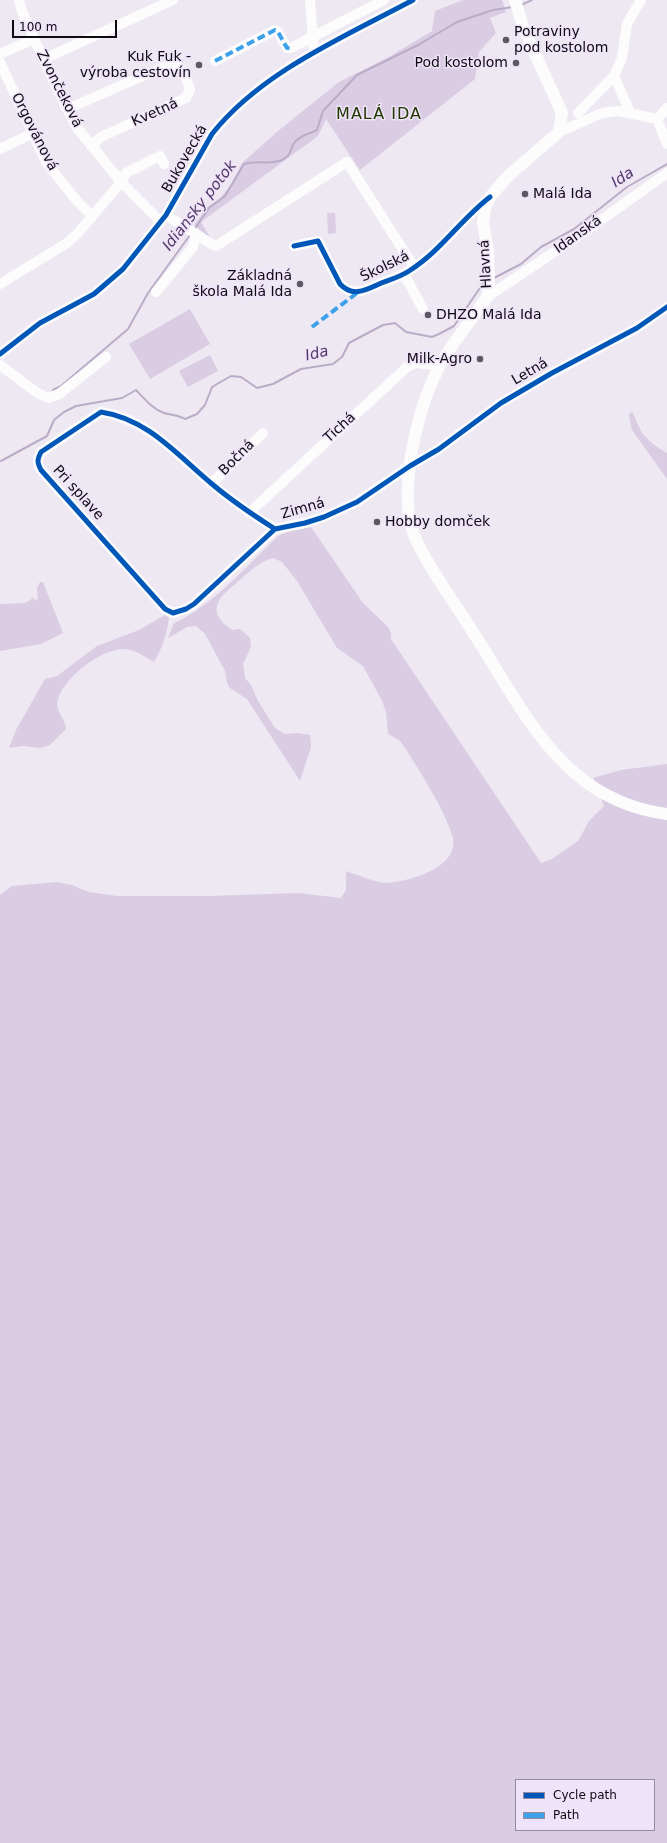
<!DOCTYPE html>
<meta charset="utf-8">
<style>
body{margin:0}
#map{position:relative;width:667px;height:1843px;overflow:hidden;background:#eee8f3;font-family:"DejaVu Sans",sans-serif}
canvas{display:block}
.legend{position:absolute;left:515px;top:1779px;width:140px;height:52px;box-sizing:border-box;background:#eee3f8;border:1px solid #948c9c;margin:0;padding:5px 7px;list-style:none;font-size:12px;color:#0e0a11}
.legend li{display:flex;align-items:center;gap:8px;height:20px}
.legend b{width:20px;border:1px solid #948c9c}
.scale{position:absolute;left:12px;top:20px;width:105px;height:18px;box-sizing:border-box;border:2px solid #0e0a11;border-top:0;padding-left:5px;font-size:12px;line-height:14px;white-space:nowrap;color:#0e0a11;-webkit-text-stroke:3px #eee3f8;paint-order:stroke}
</style>
<div id="map">
<canvas width="667" height="1843"></canvas>
<ul class="legend">
<li><b style="height:5px;background:#0057b8"></b>Cycle path</li>
<li><b style="height:5px;background:#3da1ea"></b>Path</li>
</ul>
<div class="scale">100 m</div>
</div>
<script>
const ctx = document.querySelector('canvas').getContext('2d');
ctx.lineJoin = 'round';
function fill(path, color) {
  ctx.fillStyle = color;
  ctx.fill(path, 'evenodd');
}
function trace(path, color, width, dash) {
  ctx.strokeStyle = color;
  ctx.lineWidth = width;
  ctx.lineCap = dash ? 'butt' : 'round';
  ctx.setLineDash(dash || []);
  ctx.stroke(path);
}
function write(font, color, halo, rows, align = 'center') {
  ctx.font = font + ' "DejaVu Sans",sans-serif';
  ctx.lineWidth = 3;
  ctx.setLineDash([]);
  ctx.textBaseline = 'middle';
  ctx.strokeStyle = halo;
  ctx.fillStyle = color;
  for (const [text, x, y, turn = 0] of rows) {
    ctx.save();
    ctx.translate(x, y);
    ctx.rotate((+turn || 0) * Math.PI / 180);
    ctx.textAlign = isNaN(turn) ? turn : align;
    if (halo) ctx.strokeText(text, 0, 0);
    ctx.fillText(text, 0, 0);
    ctx.restore();
  }
}
const green = new Path2D(`
 M463 0H502L506 12 490 18 496 33 479 52 475 79 360 170 326 119 318 136 201 222 211 239 194 225 207 207 219 199 230 186 242 163 278 131 339 82 387 58 432 31 435 11Z
 M327 213H335L336 233 328 234Z
 M190 309 210 344 150 379 129 344Z
 M210 355 218 371 188 387 179 371Z
 M632 411C635 417 637 424 640 429 644 438 659 449 667 453V479L632 430 629 415Z
 M311 527 363 603 388 627 391 633V639L541 863 552 859 578 841 589 821 604 806 593 778 621 770 667 764V1843H0V895L12 886 57 882 72 885 89 892 117 896H209L299 893 341 898 346 890V871C356 874 376 883 386 883 408 882 458 868 453 839 449 817 418 768 405 748L400 741 388 734 386 712 382 701 363 666 337 648 297 581 282 562 273 558C259 562 251 570 240 580 220 596 203 610 232 630L240 629 250 638 251 647 243 664 245 678 251 685 258 701 275 728 285 734 297 733 310 735 311 747 300 781 247 699 230 688 227 683 225 671 212 647 205 634 196 626 187 627 168 638 174 623C211 607 249 564 278 536L289 531ZM516 1780H654V1830H516Z
 M40 582H43L63 633 41 644 0 651V604L25 603 33 598 36 601 38 598 37 588Z
 M165 615 169 618C167 633 162 649 154 662 146 657 135 650 126 649 102 647 59 680 57 704 57 713 66 720 66 729L50 745 40 748 23 746 9 748 16 730 45 679 57 676 97 646 139 630Z`);
const stream = new Path2D(`
 M521 5 532 0
 M194 230 209 208 225 196 244 164C256 160 271 165 282 160 294 154 289 146 297 140 302 135 311 133 317 130L323 111 357 75 418 45 457 22 493 10 513 7
 M494 278 521 264 541 247 574 229 627 187 667 164
 M53 390 61 386 128 329 148 293 190 235
 M1 461 47 436 54 420 64 412 76 406 122 398 136 390C144 398 152 409 164 413 171 415 178 415 185 419L197 414 205 405 212 387 231 376 241 377 257 388 273 384 301 369 333 364 342 357 349 343 383 325 395 323 406 332 432 337 439 334 454 326 484 282`);
const minor = new Path2D(`
 M19 0 22 11 34 39 67 109 78 129 121 182 161 222
 M310 0 314 53
 M0 54 34 39
 M44 59 173 0
 M215 61 275 30 278 32 287 48H291L384 0
 M0 62 46 162 77 201 91 215
 M67 109 166 66 176 65 183 70 190 89 186 98 101 137 91 146
 M630 112 614 76 622 58 627 24 641 0
 M578 113 614 76
 M657 119 667 108
 M559 132 602 113 619 111 657 119 667 144
 M0 149 33 133
 M166 215 213 245 216 246 347 162 414 267
 M294 246 318 241 340 284C352 297 364 291 379 284 389 280 400 277 409 271 441 251 461 219 490 197
 M404 274 423 309
 M0 284 67 243 78 233 121 182 126 173 160 156 164 164
 M156 292 193 247 196 234
 M487 297 590 228 667 173
 M0 354 40 323 94 294 123 269 166 215 212 134C261 72 344 37 413 0
 M0 365 36 392 48 398 59 394 106 357
 M211 484 263 433
 M249 513 407 367 416 363 440 366
 M275 529C253 515 232 501 212 484 177 455 148 419 101 412L41 452C37 460 37 462 41 470L165 609 173 613 186 609 194 604 275 529 305 523 324 517 357 502 410 466 439 449 501 403 552 373 637 328 667 307`);
const major = new Path2D(`
 M515 0 523 27 562 113 559 132 508 176 490 197 485 208 483 223 488 251 489 285 487 297C472 320 452 342 439 367 420 403 406 461 408 502 408 517 412 533 419 546 436 579 459 609 478 640 507 685 534 739 576 774 601 796 634 810 667 814`);
const quiet = new Path2D(`
 M215 61 275 30 278 32 287 48H293
 M312 327 357 293`);
const cycleway = new Path2D(`
 M294 246 318 241 340 284C352 297 364 291 379 284 389 280 400 277 409 271 441 251 461 219 490 197
 M0 354 40 323 94 294 123 269 166 215 212 134C261 72 344 37 413 0
 M275 529C253 515 232 501 212 484 177 455 148 419 101 412L41 452C37 460 37 462 41 470L165 609 173 613 186 609 194 604 275 529 305 523 324 517 357 502 410 466 439 449 501 403 552 373 637 328 667 307`);
const markers = [
 [506,40,4,"#5c5860"],
 [516,63,4,"#5c5860"],
 [199,65,4,"#5c5860"],
 [525,194,4,"#5c5860"],
 [300,284,4,"#5c5860"],
 [428,315,4,"#5c5860"],
 [480,359,4,"#5c5860"],
 [377,522,4,"#5c5860"]
];
const poiNames = [
 ["Potraviny",514,32],
 ["pod kostolom",514,48],
 ["Kuk Fuk -",191,57,"right"],
 ["výroba cestovín",191,73,"right"],
 ["Pod kostolom",508,63,"right"],
 ["Malá Ida",533,194],
 ["Základná",292,276,"right"],
 ["škola Malá Ida",292,292,"right"],
 ["DHZO Malá Ida",436,315],
 ["Milk-Agro",472,359,"right"],
 ["Hobby domček",385,522]
];
const streetNames = [
 ["Zvončeková",59,89,63],
 ["Kvetná",155,113,-24],
 ["Orgovánová",34,132,63],
 ["Bukovecká",185,159,-60],
 ["Idanská",578,235,-35],
 ["Hlavná",486,264,-93],
 ["Školská",385,267,-26],
 ["Letná",530,372,-30],
 ["Tichá",340,428,-42],
 ["Bočná",237,458,-45],
 ["Pri splave",78,493,48],
 ["Zimná",303,509,-16]
];
const waterNames = [
 ["Ida",623,178,-34],
 ["Idiansky potok",200,206,-52],
 ["Ida",317,354,-13]
];
const quarterNames = [
 ["MALÁ IDA",379,115]
];
fill(green, '#d9cce3');
trace(stream, '#baacc7', 2);
trace(minor, '#fcfcfd', 10);
trace(major, '#fcfcfd', 12);
trace(quiet, '#3da1ea', 4, [8, 4]);
trace(cycleway, '#0057b8', 5);
for (const [x, y, r, color] of markers) {
  const dot = new Path2D();
  dot.arc(x, y, r, 0, 2 * Math.PI);
  ctx.fillStyle = color;
  ctx.fill(dot);
  trace(dot, '#eee3f8', 1.5);
}
write('14px', '#0e0a11', '#eee3f8', poiNames, 'left');
write('14px', '#0e0a11', '#eee3f8', streetNames);
write('italic 15px', '#533867', '#eee3f8', waterNames);
ctx.letterSpacing = '1px';
write('16px', '#233803', '#eee3f8', quarterNames);
ctx.letterSpacing = '0px';
</script>
